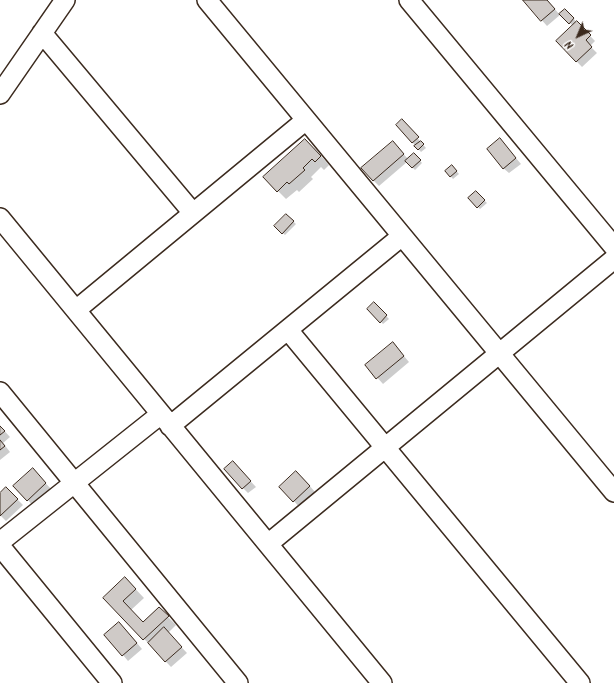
<!DOCTYPE html>
<style>
body{margin:0}
#map{position:relative;width:614px;height:683px;overflow:hidden;background:#fff;font-family:Kalam,sans-serif}
canvas{display:block}
.north{position:absolute;left:558px;top:16px;width:40px;height:40px;-webkit-text-stroke:3px #fff;paint-order:stroke;rotate:224deg;font-size:11px;font-weight:700;line-height:16px;text-align:center;color:#3b2a1e}
.north::after{content:'';display:block;margin:auto;width:14px;height:18px;background:#3b2a1e;clip-path:polygon(50% 0,100% 100%,50% 72%,0 100%)}
</style>
<div id="map">
<canvas width="614" height="683"></canvas>
<div class="north">N</div>
</div>
<script>
const ctx = document.querySelector('canvas').getContext('2d');
ctx.lineJoin = 'round';
function fill(path, color) {
  ctx.fillStyle = color;
  ctx.fill(path, 'evenodd');
}
function trace(path, color, width, dash) {
  ctx.strokeStyle = color;
  ctx.lineWidth = width;
  ctx.lineCap = dash ? 'butt' : 'round';
  ctx.setLineDash(dash || []);
  ctx.stroke(path);
}
const shadow = new Path2D(`
 M524 0H547L560 15 547 26Z
 M565 10 595 41 590 46 597 53 582 67 557 41 573 26 561 14Z
 M402 120 426 148 421 152 397 125Z
 M500 139 521 164 509 173 503 168Z
 M314 148 329 165 324 170 321 167 311 177 313 179 299 192 297 190 286 199 278 191Z
 M398 148 408 159 414 154 422 163 415 170 407 162 379 186 373 180Z
 M452 166 459 174 453 179 446 171Z
 M476 192 487 203 480 209 469 198Z
 M286 215 296 224 285 235 275 226Z
 M374 303 389 319 383 324 369 309Z
 M398 349 409 362 383 384 366 365Z
 M0 426 10 437 3 443 10 452 0 460Z
 M238 468 256 487 248 493 243 488Z
 M38 475 51 489 33 506 28 500Z
 M302 477 315 492 299 507 294 501Z
 M6 488 23 505 6 521 0 515V494Z
 M125 578 144 598 131 610 143 623 159 608 176 625 168 633 187 653 171 667 105 598Z
 M125 629 142 649 128 661 123 655Z`);
const building = new Path2D(`
 M523 0H547L555 9 541 21Z
 M565 9 574 18 569 24 559 14Z
 M577 21 591 35 586 40 592 47 576 62 556 41Z
 M402 119 419 137 412 143 396 125Z
 M500 138 516 158 503 169 487 149Z
 M305 139 321 156 315 162 312 159 303 168 305 170 289 184 287 182 277 192 263 177Z
 M393 141 404 154 373 181 361 168Z
 M421 141 424 144 418 150 414 146Z
 M414 153 421 160 412 168 405 161Z
 M452 165 457 171 450 177 445 171Z
 M476 191 485 200 477 208 468 198Z
 M286 214 294 221 282 234 274 226Z
 M374 302 387 315 380 323 367 309Z
 M393 342 404 356 376 379 365 365Z
 M0 426 5 431 0 435Z
 M0 440 5 446 0 450Z
 M233 461 251 481 242 489 224 469Z
 M33 468 46 483 27 501 13 486Z
 M296 471 310 486 293 502 279 487Z
 M6 487 18 499 0 516V493Z
 M125 577 136 589 123 601 143 622 159 607 169 616 143 640 103 598Z
 M119 622 137 643 122 656 104 635Z
 M164 627 182 647 165 662 148 643Z`);
const minor = new Path2D(`
 M207 0 614 492
 M409 0 614 247
 M42 33 193 213
 M0 94 65 0
 M0 218 382 683
 M76 310 306 120
 M288 330 580 683
 M0 392 238 683
 M170 426 402 236
 M0 542 161 414
 M268 544 614 259
 M0 546 112 683`);
fill(shadow, '#0003');
fill(building, '#cfcac7');
trace(building, '#3b2a1e', 1);
trace(minor, '#3b2a1e', 22);
trace(minor, '#fff', 19);
</script>
